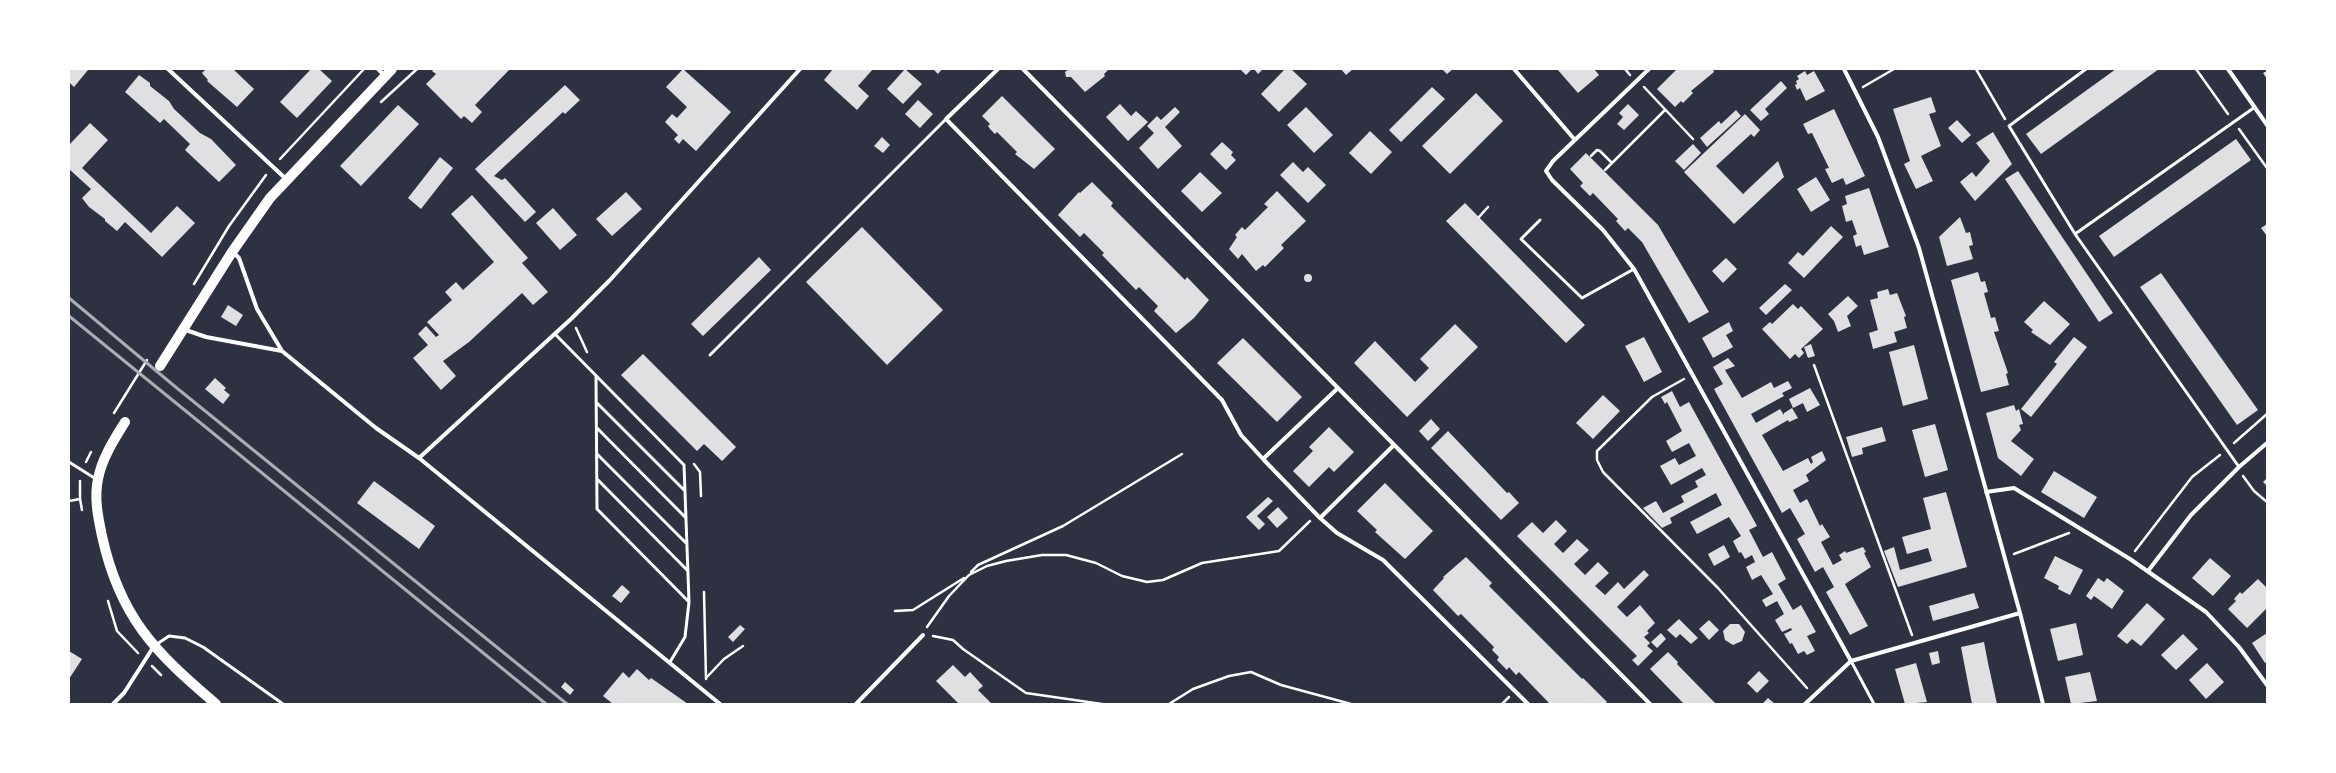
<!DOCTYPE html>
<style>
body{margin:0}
#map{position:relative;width:2336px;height:773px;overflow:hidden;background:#2d3142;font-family:"Alegreya Sans",sans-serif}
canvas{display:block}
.frame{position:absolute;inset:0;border:70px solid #fff;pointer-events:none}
</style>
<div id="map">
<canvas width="2336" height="773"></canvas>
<div class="frame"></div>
</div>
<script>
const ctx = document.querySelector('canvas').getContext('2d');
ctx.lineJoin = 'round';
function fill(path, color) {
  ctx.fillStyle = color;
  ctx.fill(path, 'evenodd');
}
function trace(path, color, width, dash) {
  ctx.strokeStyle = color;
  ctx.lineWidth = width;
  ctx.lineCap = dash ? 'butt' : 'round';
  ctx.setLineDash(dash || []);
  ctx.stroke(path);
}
const building = new Path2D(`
 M69 69H87L88 70 74 87 69 82Z
 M206 69H233L254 89 237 107 207 81 208 80 202 73Z
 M311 69H319L332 81 297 118 280 102Z
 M434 69H510L475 105 482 112 472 123 464 116 461 119 426 84 436 74 432 71Z
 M683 69 731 112 696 151 683 139 679 144 674 139 678 135 665 122 672 114 677 118 687 107 666 87Z
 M833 69H873L858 86 869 96 857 110 824 80Z
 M905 69 922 84 903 104 887 89Z
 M933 69H942L938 74Z
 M1069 69H1109L1104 74 1105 76 1085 92 1071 77H1066L1065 72Z
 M1240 69H1252L1246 75Z
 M1254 69H1263L1258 74Z
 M1285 69H1291L1307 84 1279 112 1261 94Z
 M1341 69H1353L1346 75Z
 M1442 69H1453L1447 74Z
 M1557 69H1594L1599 75 1578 93Z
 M1677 69H1713L1714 72 1691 91 1693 93 1683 103 1681 101 1675 107 1657 89Z
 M2116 69H2159L2041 154 2026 134Z
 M1805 71 1807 75 1814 71 1825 91 1806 101 1800 88 1797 90 1795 85 1797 84 1796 81 1799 79 1797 76Z
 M2267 71V79L2263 73Z
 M139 75 150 83V86L169 101 174 109 200 133 211 139 236 165 219 182 185 150 190 144 164 119 160 123 125 92Z
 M1781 81 1787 88 1765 109 1769 114 1761 121 1750 110Z
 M565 85 580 100 565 114 563 112 494 176 502 180 505 178 536 212 525 222 475 169Z
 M1432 87 1445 99 1401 142 1389 130Z
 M1476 93 1503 121 1450 174 1422 146Z
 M1002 96 1055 149 1034 169 1015 154 1017 152 997 132 995 134 990 129 988 126 990 124 982 116Z
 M1931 97 1936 112 1929 114 1941 146 1921 156 1933 181 1916 189 1904 164 1910 161 1893 109Z
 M918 100 933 114 920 128 905 114Z
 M1120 104 1131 116 1136 111 1148 122 1128 141 1106 117Z
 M1628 104 1639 115 1624 130 1617 124 1623 117 1619 113Z
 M398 105 419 124 361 186 340 166Z
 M1175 107 1180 112 1165 127 1182 146 1158 169 1139 148 1154 133 1147 126 1157 116 1161 120Z
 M1306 107 1333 135 1314 153 1287 125Z
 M1834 109 1865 176 1846 185 1843 178 1832 183 1825 169 1829 168 1812 133 1808 134 1803 124Z
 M1736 110 1741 116 1707 147 1700 138 1719 121 1721 124Z
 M1745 114 1760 130 1754 137 1751 134 1716 166 1743 194 1778 161 1784 177 1734 224 1684 172Z
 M1957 120 1971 135 1962 143 1948 128Z
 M90 123 108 140 82 168 132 215 151 233 177 206 195 223 162 257 125 222 117 231 105 221V219L89 207 82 198 91 189 69 169V145Z
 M1370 131 1392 152 1371 174 1349 153Z
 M1993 132 2012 164 1975 201 1960 182 1972 172 1976 177 1990 161 1976 143Z
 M882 137 890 145 883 153 874 146Z
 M2236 139 2251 160 2114 257 2099 236Z
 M1222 142 1233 152 1231 155 1236 160 1226 170 1210 154Z
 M1693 144 1701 153 1684 170 1675 161Z
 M1586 153 1658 225 1709 312 1689 323 1642 242 1628 228 1625 231 1616 221 1618 219 1593 193 1590 196 1580 186 1583 183 1570 169Z
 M440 157 453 168 421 209 408 198Z
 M1293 162 1303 172 1308 167 1326 185 1308 203 1280 175Z
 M2018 171 2113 313 2099 322 2005 179Z
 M1200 172 1222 193 1202 212 1181 191Z
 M1816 177 1830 200 1811 212 1797 189Z
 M1092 182 1113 203 1111 206 1185 280 1187 277 1209 300 1194 318 1176 333 1154 311 1158 306 1139 287 1136 290 1102 255 1104 253 1084 233 1080 237 1058 215 1079 192 1080 193Z
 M1869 188 1889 247 1864 255 1861 245 1856 247 1853 236 1857 234 1852 220 1846 222 1842 206 1847 204 1845 196Z
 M1277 191 1306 221 1281 245 1284 248 1265 267 1263 265 1256 271 1242 254 1238 259 1229 249 1237 237 1235 235 1242 227 1245 230 1268 207 1264 204Z
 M626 192 642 209 612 236 596 219Z
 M472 195 528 258 522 263 548 292 533 305 522 293 469 342 443 361 456 376 441 390 413 358 428 345 418 334 426 326 436 337 439 335 427 322 452 300 445 292 456 282 463 290 494 262 451 214Z
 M1465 203 1585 325 1566 343 1446 221Z
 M553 208 577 235 560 250 536 223Z
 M1960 217 1966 233 1970 232 1973 245 1969 246 1973 259 1947 266 1939 237Z
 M2267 224V236L2261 228Z
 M1831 226 1843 237 1804 278 1788 263 1798 252 1803 256Z
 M862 227 943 310 887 365 806 282Z
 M759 257 771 270 703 336 691 324Z
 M1726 258 1737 269 1723 283 1712 271Z
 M1978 272 1981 282 1985 281 1988 292 1984 293 1991 318 1995 317 1999 331 1994 332 2008 373 2006 374 2009 385 1981 392 1951 280Z
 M2161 273 2258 410 2237 425 2140 287Z
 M1304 278a4 4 0 1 1 8 0a4 4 0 1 1-8 0Z
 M1785 284 1792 290 1766 315 1759 308Z
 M1888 289 1890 295 1897 293 1906 316 1904 317 1907 328 1894 332 1897 342 1873 349 1869 333 1878 330 1870 300 1878 298 1877 292Z
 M1848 296 1858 306 1847 316 1851 326 1838 332 1834 321 1828 314Z
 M2044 301 2070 324 2050 345 2031 332 2033 330 2024 322Z
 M1793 304 1798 309 1801 306 1823 329 1801 349 1804 353 1799 358 1795 354 1790 359 1762 329 1770 322 1772 324Z
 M228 305 243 315 236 326 221 317Z
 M1729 322 1733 331 1726 335 1733 347 1713 358 1702 338Z
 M1455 324 1478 347 1407 417 1354 363 1375 341 1415 382 1429 368 1420 359Z
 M1644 337 1662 372 1644 382 1625 346Z
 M2074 337 2087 347 2031 417 2021 409 2057 364 2054 362Z
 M1243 338 1302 397 1277 422 1217 363Z
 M1811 344 1815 356 1808 358 1804 347Z
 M1914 345 1928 399 1903 406 1889 352Z
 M643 354 736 447 722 461 704 444 697 451 621 375Z
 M1728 358 1735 366 1725 370 1742 398 1771 382 1774 388 1788 381 1792 388 1782 393 1784 396 1751 414 1756 423 1780 409 1784 415V413L1792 408 1798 418 1789 422 1788 420 1762 435 1783 471 1808 458 1811 464 1813 462 1811 457 1822 451 1826 460 1806 475 1809 481 1793 490 1800 503 1807 499 1820 526 1822 524 1830 537 1821 542 1833 565 1842 560 1839 555 1845 551 1846 553 1863 547 1866 552 1864 553 1871 567 1845 584 1868 626 1850 635 1826 592 1834 587 1823 567 1815 572 1797 539 1805 534 1790 508 1782 513 1714 389 1723 384 1713 367Z
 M215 378 226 388 224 390 230 395 223 404 205 389Z
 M1810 388 1820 405 1807 412 1803 403 1793 408 1789 399Z
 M1672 391 1680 407 1689 402 1757 526 1749 530 1763 557 1772 552 1786 579 1778 584 1793 610 1801 605 1816 632 1807 636 1815 651 1807 655 1804 651 1798 654 1792 643 1790 644 1784 634 1792 630 1791 628 1782 632 1775 620 1784 614 1777 601 1766 607 1762 600 1773 594 1761 575 1752 580 1746 567 1755 562 1752 555 1745 559 1741 552 1739 553 1733 541 1741 536 1729 517 1697 534 1690 522 1722 505 1716 493 1670 518 1672 523 1662 528 1643 508 1656 501 1663 513 1684 502 1681 496 1698 487 1695 481 1706 475 1702 468 1671 485 1660 466 1675 458 1679 465 1696 456 1689 443 1672 452 1666 441 1682 431 1667 402 1665 404 1661 397Z
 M1603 395 1620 411 1593 439 1576 423Z
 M2014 405 2016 411 2019 409 2023 424 2019 425 2021 430 2011 441 2034 459 2021 476 1998 458 1986 413Z
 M1431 419 1440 429 1428 441 1419 431Z
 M1935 424 1948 470 1925 477 1912 430Z
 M1329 427 1354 452 1334 472 1329 467 1309 487 1293 471 1313 451 1309 447Z
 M1882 427 1886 441 1862 448 1863 454 1852 457 1846 437Z
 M1448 431 1507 493 1509 492 1519 503 1501 520 1431 448Z
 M2054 471 2097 497 2084 518 2041 492Z
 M2267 478V486L2263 482Z
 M374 481 435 526 419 549 357 503Z
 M1385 483 1433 531 1405 559 1375 532 1377 530 1357 511Z
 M1946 492 1967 567 1898 587 1884 551 1894 547 1900 570 1932 561 1928 548 1907 554 1902 537 1931 529 1923 498Z
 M1268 497 1273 501 1257 516 1265 524 1259 530 1246 517Z
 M1278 507 1288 518 1277 528 1267 517Z
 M1556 520 1567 531 1554 544 1563 553 1577 539 1589 550 1574 564 1585 575 1598 562 1609 573 1595 586 1605 595 1618 582 1624 589 1644 570 1649 575 1617 607 1627 617 1640 605 1655 623 1647 631 1649 633 1644 637 1650 643 1647 646 1653 651 1638 666 1632 660 1637 656 1517 536 1532 522 1543 533Z
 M1724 545 1730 557 1714 566 1708 554Z
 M2055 556 2083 570 2070 595 2058 589 2059 586 2044 578Z
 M1466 557 1492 583 1489 586 1582 679 1583 678 1607 702 1605 704H1550L1519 672 1516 675 1509 667 1507 670 1497 660 1499 657 1492 650 1494 647 1461 614 1458 616 1433 590 1444 578 1443 577Z
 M2210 558 2231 576 2213 596 2192 578Z
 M2098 578 2104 582 2107 578 2124 591 2112 609 2094 596 2091 600 2086 596Z
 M2258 579 2267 588V608L2247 628 2228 609 2236 601 2234 599 2240 592 2242 594Z
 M622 585 630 592 621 603 612 596Z
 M1974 593 1979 608 1933 621 1929 606Z
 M2147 603 2165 619 2141 646 2132 639 2127 644 2117 636Z
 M1679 619 1698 638 1691 644 1680 634 1676 638 1667 630Z
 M1709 620 1719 630 1709 640 1699 629Z
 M2076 623 2083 655 2058 661 2050 629Z
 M1730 624H1739L1745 632 1742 641 1733 645 1725 640 1723 631Z
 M740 625 745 629 733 642 728 637Z
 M1661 633 1666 639 1657 648 1651 642Z
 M2267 633V661L2265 663 2252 643Z
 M2183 634 2198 649 2176 670 2161 655Z
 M1984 642 1988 663 1997 704H1972L1961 647Z
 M69 651 82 659 69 679Z
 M1938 651 1940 663 1932 665 1929 653Z
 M1668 652 1678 662 1677 664 1716 704H1684L1650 669Z
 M1916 663 1927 702 1905 704 1895 669Z
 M2207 663 2224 682 2206 699 2189 680Z
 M953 665 965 677 970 672 983 686 978 690 992 704H959L936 681Z
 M637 669 649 680 651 678 688 704H613L603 696 623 672 629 678Z
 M1759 671 1769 681 1757 693 1747 683Z
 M2090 672 2097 701 2071 704 2065 677Z
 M565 682 574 690 570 695 561 687Z
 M1768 698 1775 704H1762Z`);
const path = new Path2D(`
 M1625 69 1630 75
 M1976 69 2005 119
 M2196 69 2228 114
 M1644 87 1693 139
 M1863 87 1894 69
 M381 102 417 69
 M2239 129 2267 168
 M1591 156 1597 150 1600 151 1612 163
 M280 159 364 69
 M1605 170 1665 110
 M1479 217 1488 207
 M194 284 229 226 266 175
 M576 328 587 352
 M1814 365 1912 635
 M1684 379 1652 397 1597 451V460L1603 472 1718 588 1807 688
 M114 413 147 360
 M2234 443 2267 414
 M86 462 91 452
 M694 464 700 472 701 496
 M2243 476 2254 491 2267 502
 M80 481V499L82 510
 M69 501 80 499
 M2135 551 2192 477 2220 455
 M2014 554 2069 533
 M971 572 978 565 1063 526 1182 454
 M704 592 706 679
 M108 601 117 631 138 653
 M895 611 913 610 964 578
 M927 627 949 596 969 575 987 566 1006 561 1042 555H1066L1096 563 1122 576 1147 582 1163 580 1202 563 1279 551 1310 521
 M933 636 953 640 963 649 1026 693 1102 704
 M152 666 161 675
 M706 678 724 659 743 646
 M1169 704 1193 689 1229 676 1251 672 1281 685 1351 704
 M1502 704 1509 697`);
const service = new Path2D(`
 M2086 69 2009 126 2075 234 2239 467
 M1540 220 1521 239 1582 298 1634 269
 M2075 234 2255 107
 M555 334 684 465 689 602 685 637 670 662
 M710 355 946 119
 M596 377 597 509 689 602
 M596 402 685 491
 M597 428 686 518
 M597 454 687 544
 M69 462 96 479
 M597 479 688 571
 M157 644 169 636 185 638 203 647 283 704
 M1851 661 1874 704`);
const minor = new Path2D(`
 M168 69 286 179
 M378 69 385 76
 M998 69 946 119 1222 400 1241 435 1263 459 1338 388
 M1023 69 1650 704
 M1514 69 1575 140
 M1649 69 1553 161 1546 171 1552 180 1603 230 1634 269 1851 661 2020 613
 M1844 69 1878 137 1919 248 2020 613 2043 704
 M2228 69 2267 125
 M233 252 239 258 257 309 282 351 376 428 419 458 720 704
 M183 329 206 337 282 351
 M419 458 571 319 610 280 800 69
 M1263 459 1320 518 1394 445
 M1986 492 2014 488 2130 559 2206 612 2239 647 2267 685
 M1320 518 1337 533 1383 560 1528 704
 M2148 571 2191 515 2239 467 2267 443
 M113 704 124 693 154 646
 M856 704 923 635
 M1805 704 1851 661`);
const primary = new Path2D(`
 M160 366 232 252 270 198 392 69
 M125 422C114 440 102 458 98 479 94 498 98 517 102 536 120 618 155 652 216 704`);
const rail = new Path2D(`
 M69 298 178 389 567 704
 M69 316 546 704`);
fill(building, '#e0e0e3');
trace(path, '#fff', 2.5);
trace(service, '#fff', 3);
trace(minor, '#fff', 4);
trace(primary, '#fff', 10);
trace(rail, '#abadb3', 3);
</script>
